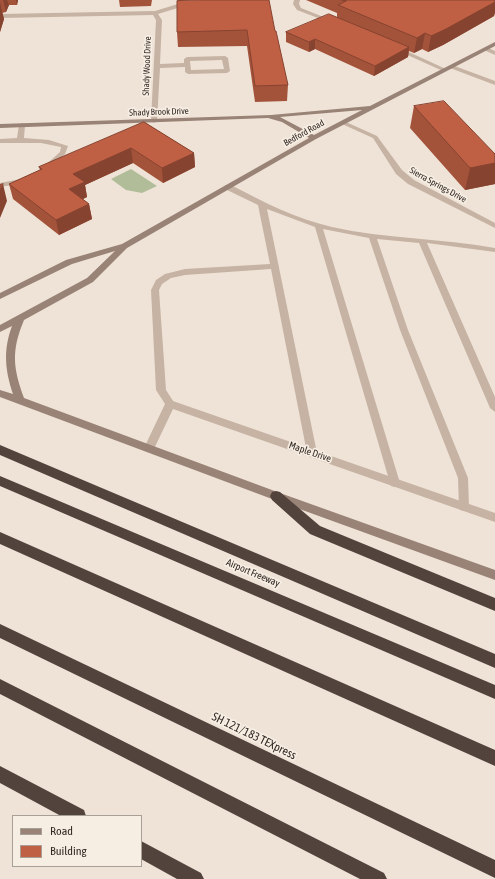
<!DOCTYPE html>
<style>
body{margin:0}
#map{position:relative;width:495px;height:879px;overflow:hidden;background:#efe3d7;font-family:"Asap Condensed",sans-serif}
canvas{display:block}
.legend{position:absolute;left:12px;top:815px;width:130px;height:52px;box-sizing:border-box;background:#f7eee3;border:1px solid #a89f97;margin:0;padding:5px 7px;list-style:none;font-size:12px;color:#322925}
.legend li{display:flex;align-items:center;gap:8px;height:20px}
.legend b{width:20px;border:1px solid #a89f97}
</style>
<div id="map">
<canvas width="495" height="879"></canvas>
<ul class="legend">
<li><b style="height:5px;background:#998276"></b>Road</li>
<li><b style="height:11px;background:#bf6045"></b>Building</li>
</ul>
</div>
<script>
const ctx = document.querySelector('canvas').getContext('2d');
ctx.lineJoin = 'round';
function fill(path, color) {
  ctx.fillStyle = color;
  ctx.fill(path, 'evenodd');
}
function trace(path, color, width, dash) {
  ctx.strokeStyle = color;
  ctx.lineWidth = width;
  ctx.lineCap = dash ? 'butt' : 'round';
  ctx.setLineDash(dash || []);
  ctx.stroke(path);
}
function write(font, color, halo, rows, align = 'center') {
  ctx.font = font + ' "Asap Condensed",sans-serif';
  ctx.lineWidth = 3.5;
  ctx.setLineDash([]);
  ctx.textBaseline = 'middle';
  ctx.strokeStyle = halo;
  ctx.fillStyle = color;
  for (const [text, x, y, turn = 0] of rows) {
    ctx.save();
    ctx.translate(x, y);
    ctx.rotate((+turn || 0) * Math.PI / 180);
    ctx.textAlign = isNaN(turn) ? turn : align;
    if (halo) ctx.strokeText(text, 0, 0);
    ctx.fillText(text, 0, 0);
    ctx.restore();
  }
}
const green = new Path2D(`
 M131 169 157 186 142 193 126 190 111 179Z`);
const lane = new Path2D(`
 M208 0H214V5L181 7 158 14 162 20 160 64 184 63V59L187 57 225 56 228 58 230 71 227 73 188 74 185 72V67L160 68 157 121 154 123 151 121 156 20 153 15 0 18V14L155 11 181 3 209 2ZM222 60 224 69 191 70 190 61Z
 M486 47 495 51V55L484 50 483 49Z
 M452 65 495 81V85L450 68V66Z
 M342 122H346L377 136 402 170 414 180 495 223V228L408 184 396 174 373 138 342 124Z
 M22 123 25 125 24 138 49 140 68 146 65 154 47 172H44L40 170 60 152 61 147 41 143H0V139L17 138 19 125Z
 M21 179 25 181 24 183 0 187V183Z
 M225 185H231C263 202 297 219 332 227 385 239 441 238 495 248V252L427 243 495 397V412L490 408 419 243 377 239 408 330 468 478 469 507 468 510 464 511 460 510 459 507 458 478 400 330 369 238 323 229 400 483 399 486 395 487 391 486 390 483 315 227 267 209 317 453 316 456H308L307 453 271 269 185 275 171 278 162 284 159 290 166 390 175 404 173 407H167L156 390 151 290 156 280 165 274 185 269 270 264 258 205 225 189Z`);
const street = new Path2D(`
 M294 0H300L299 4 301 8 336 22 331 23 297 10 293 4Z
 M394 47H398L448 70 443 71 394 49Z
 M170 400 495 513V522L173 409 153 451H145L144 448 165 404Z`);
const secondary = new Path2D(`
 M495 42V46L316 139 127 248 93 282 24 320C11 351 13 368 24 398L280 493 495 570V580L272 499 0 397V390L13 394C5 370 3 350 12 326L0 332V325L87 278 115 251 72 264 0 299V293L66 260 122 244 309 138 282 122 268 118 0 128V124L271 115 370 106ZM362 110 314 135 280 117Z`);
const highway = new Path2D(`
 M0 445 495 654V668L0 455Z
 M0 476 495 685V699L0 486Z
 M276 491 280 492 320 526 495 598V611L310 534 272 500 270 496 272 492Z
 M0 532 495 750V766L0 544Z
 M0 624 495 860V878L0 638Z
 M0 679 384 873 387 879H360L0 694Z
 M0 766 84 810 86 816H61L0 783Z
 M141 841 201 873 204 879H177L141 859Z`);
const wall = new Path2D(`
 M0 0H18L17 5H9L6 12 2 13 4 19 0 32Z
 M119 0H152L151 6 120 7Z
 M306 0H495V12L494 16 443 45 428 52 422 49 414 53 409 51 408 57 374 76 315 49 309 52 286 42V32L337 17V13Z
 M177 1 275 31 288 85 287 101 255 102 247 46 178 47 177 32Z
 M414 106 495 154V184L465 190 410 128Z
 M144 122 194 153 195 167 163 183 133 163 85 185 87 197 83 199 89 204 92 219 59 235 13 199 9 184 40 170 39 167Z`);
const shadedWall = new Path2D(`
 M3 0H7L9 5 6 12Z
 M16 0H18L17 5Z
 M0 2 4 19 0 32Z
 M495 2V12L494 16 443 45 428 52 431 36Z
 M425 33 422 49 414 53 417 38Z
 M315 39V49L309 52V42Z
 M409 47 408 57 374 76 375 66Z
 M131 148 133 163 85 185 87 197 72 204 69 189 73 174Z
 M194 153 195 167 163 183 162 168Z
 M495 163V184L465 190 470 168Z
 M3 184 7 201 0 218V190Z
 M89 204 92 219 59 235 56 220Z`);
const building = new Path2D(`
 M200 0H269L275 31H276L288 85 255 86 247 30 177 32V1Z
 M342 0H495V2L446 29 431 36 425 33 417 38 338 5 346 1Z
 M329 14 409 47 375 66 315 39 309 42 286 32Z
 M444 101 495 154V163L470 168 414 106Z
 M144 122 194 153 162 168 131 148 73 174 85 182 69 189 89 204 56 220 9 184 42 169 39 167Z
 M3 184 0 190V185Z`);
const farStreetnames = [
 ["Shady Wood Drive",147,66,-88],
 ["Shady Brook Drive",159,112,-2],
 ["Bedford Road",304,133,-29],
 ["Sierra Springs Drive",438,185,29]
];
const streetNames = [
 ["Maple Drive",310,452,19],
 ["Airport Freeway",253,573,23]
];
const nearStreetnames = [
 ["SH 121/183 TEXpress",254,736,26]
];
fill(green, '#b1bd99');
fill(lane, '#c6b3a4');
fill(street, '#c6b3a4');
fill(secondary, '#998276');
fill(highway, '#53433d');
fill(wall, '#a4533b');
fill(shadedWall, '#864330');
fill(building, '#bf6045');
trace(building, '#864330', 1);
write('9px', '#322925', '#f7eee3', farStreetnames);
write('10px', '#322925', '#f7eee3', streetNames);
write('12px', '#322925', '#f7eee3', nearStreetnames);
</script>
